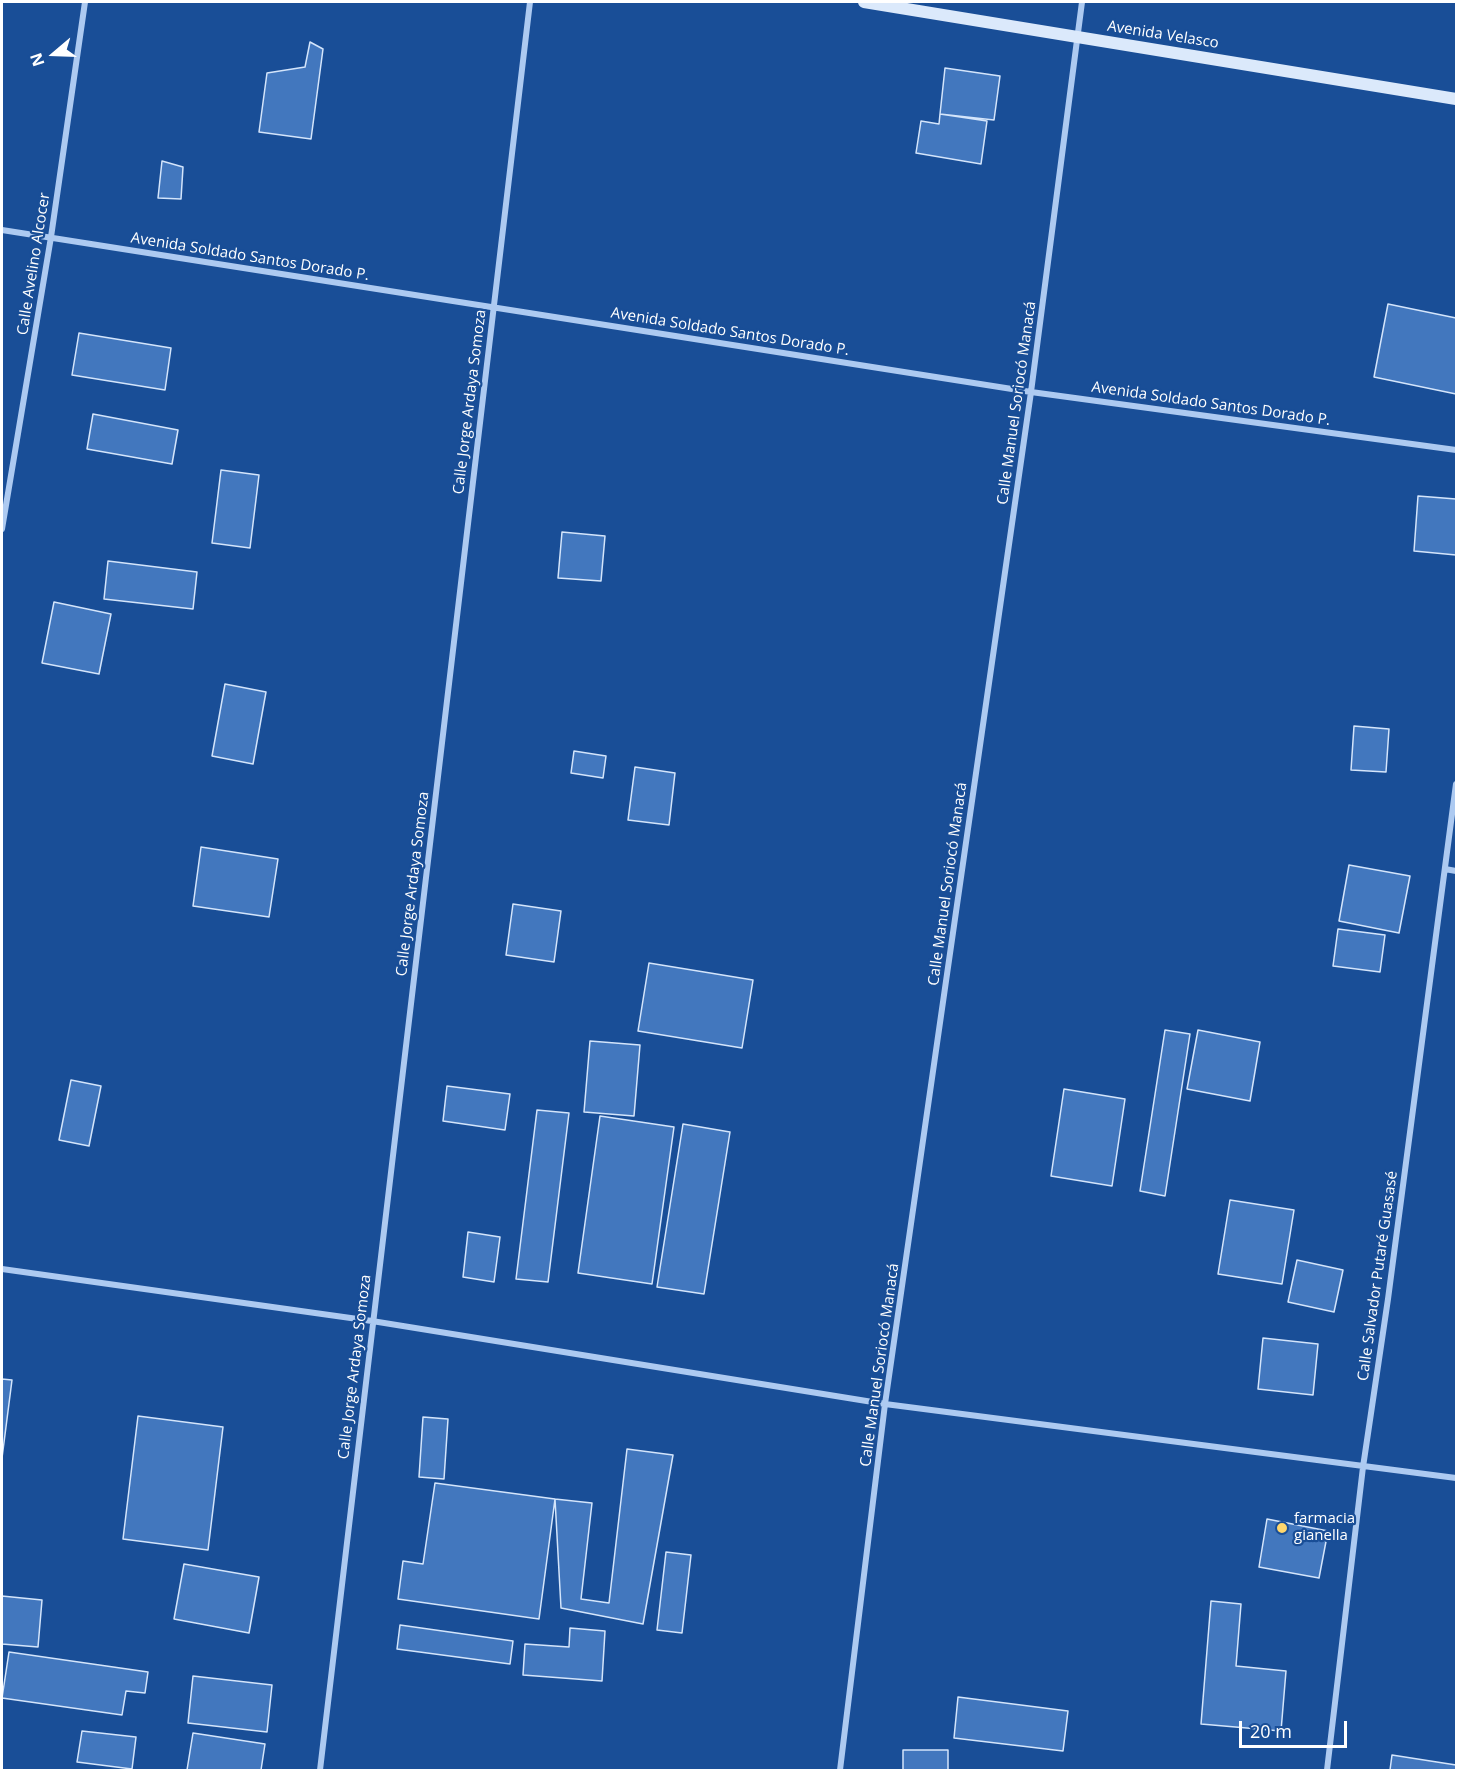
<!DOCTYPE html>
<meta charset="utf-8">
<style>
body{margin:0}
#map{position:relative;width:1458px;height:1772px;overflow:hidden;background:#194e97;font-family:"Open Sans",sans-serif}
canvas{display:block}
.frame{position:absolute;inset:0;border:3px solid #fff;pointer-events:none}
.north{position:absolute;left:24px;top:24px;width:60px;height:60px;-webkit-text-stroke:4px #194e97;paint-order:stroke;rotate:251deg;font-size:16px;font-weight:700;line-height:24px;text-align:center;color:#fff}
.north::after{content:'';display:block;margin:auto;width:21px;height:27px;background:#fff;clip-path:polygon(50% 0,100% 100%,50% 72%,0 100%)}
.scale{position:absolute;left:1239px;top:1721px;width:108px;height:27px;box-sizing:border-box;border:3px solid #fff;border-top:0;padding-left:8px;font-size:18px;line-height:21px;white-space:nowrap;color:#fff;-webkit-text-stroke:4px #194e97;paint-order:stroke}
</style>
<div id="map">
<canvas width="1458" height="1772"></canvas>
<div class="frame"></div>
<div class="north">N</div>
<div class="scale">20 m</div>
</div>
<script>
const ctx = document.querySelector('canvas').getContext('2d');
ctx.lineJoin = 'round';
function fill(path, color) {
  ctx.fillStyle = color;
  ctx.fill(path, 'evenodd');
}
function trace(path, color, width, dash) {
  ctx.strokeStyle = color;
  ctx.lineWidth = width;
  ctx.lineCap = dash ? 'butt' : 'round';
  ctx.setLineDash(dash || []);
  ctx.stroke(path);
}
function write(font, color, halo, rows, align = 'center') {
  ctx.font = font + ' "Open Sans",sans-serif';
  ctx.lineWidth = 4.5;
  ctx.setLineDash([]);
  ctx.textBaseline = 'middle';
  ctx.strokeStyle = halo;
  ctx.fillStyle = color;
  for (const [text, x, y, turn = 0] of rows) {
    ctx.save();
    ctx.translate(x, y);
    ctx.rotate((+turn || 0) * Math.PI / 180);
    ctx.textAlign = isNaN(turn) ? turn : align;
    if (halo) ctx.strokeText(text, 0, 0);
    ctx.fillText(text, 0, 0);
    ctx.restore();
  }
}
const building = new Path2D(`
 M310 42 323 49 311 139 259 132 267 73 305 67Z
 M945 68 1000 76 994 120 940 114Z
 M940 114 987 121 981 164 916 153 921 121 939 124Z
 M162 161 183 167 181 199 158 198Z
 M1388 304 1456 318V394L1374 377Z
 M79 333 171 348 165 390 72 375Z
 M93 414 178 430 172 464 87 449Z
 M221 470 259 475 250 548 212 543Z
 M1418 496 1456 499V555L1414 551Z
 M562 532 605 536 601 581 558 578Z
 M108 561 197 572 193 609 104 599Z
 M54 602 111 614 99 674 42 663Z
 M225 684 266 692 253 764 212 756Z
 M1354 726 1389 729 1386 772 1351 770Z
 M574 751 606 756 603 778 571 773Z
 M635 767 675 773 669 825 628 820Z
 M201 847 278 859 269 917 193 906Z
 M1349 865 1410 876 1399 933 1339 921Z
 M513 904 561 911 554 962 506 955Z
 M1338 929 1385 935 1380 972 1333 966Z
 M649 963 753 980 742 1048 638 1031Z
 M1165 1030 1190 1034 1165 1196 1140 1191Z
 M1198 1030 1260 1042 1250 1101 1187 1089Z
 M590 1041 640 1045 634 1116 584 1112Z
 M71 1080 101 1086 89 1146 59 1140Z
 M447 1086 510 1094 505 1130 443 1121Z
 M1064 1089 1125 1099 1112 1186 1051 1176Z
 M537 1110 569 1113 548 1282 516 1279Z
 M600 1116 674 1127 652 1284 578 1273Z
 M683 1124 730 1132 704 1294 657 1287Z
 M1230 1200 1294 1210 1282 1284 1218 1274Z
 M468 1232 500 1237 494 1282 463 1277Z
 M1297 1260 1343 1270 1334 1312 1288 1302Z
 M1263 1338 1318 1344 1313 1395 1258 1389Z
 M2 1379 12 1380 2 1458Z
 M138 1416 223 1427 208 1550 123 1539Z
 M423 1417 448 1419 444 1479 419 1477Z
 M627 1449 673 1455 643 1624 561 1608 555 1499 592 1503 581 1599 609 1603Z
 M435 1483 555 1499 539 1619 398 1599 403 1561 423 1564Z
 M1267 1519 1328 1531 1319 1578 1259 1567Z
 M666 1552 691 1555 682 1633 657 1630Z
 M184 1564 259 1577 249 1633 174 1619Z
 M2 1596 42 1600 38 1647 2 1644Z
 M1211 1601 1241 1604 1236 1666 1286 1671 1281 1731 1201 1724Z
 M400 1625 513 1641 510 1664 397 1649Z
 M570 1628 605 1631 602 1681 523 1675 525 1644 569 1647Z
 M9 1652 148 1672 145 1693 126 1691 122 1715 2 1698Z
 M193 1676 272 1685 267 1732 188 1723Z
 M958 1697 1068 1711 1063 1751 954 1738Z
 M82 1731 136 1737 132 1769 77 1762Z
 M193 1733 265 1744 261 1770H187Z
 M903 1750H948V1770H903Z
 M1392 1755 1456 1765V1770H1390Z`);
const street = new Path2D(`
 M2 230 1031 392 1456 450
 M2 529 51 237 85 2
 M1445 869 1456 871
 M2 1269 372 1321 885 1404 1456 1478
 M320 1770 530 2
 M840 1770 885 1404 1031 392 1082 2
 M1327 1770 1363 1467 1388 1299 1456 784`);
const secondary = new Path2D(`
 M864 2 1456 99`);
const markers = [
 [1282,1528,6,"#ffd76d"]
];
const streetNames = [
 ["Avenida Velasco",1163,35,9],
 ["Avenida Soldado Santos Dorado P.",250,257,9],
 ["Calle Avelino Alcocer",34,264,-81],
 ["Avenida Soldado Santos Dorado P.",730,332,9],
 ["Calle Jorge Ardaya Somoza",470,402,-83],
 ["Calle Manuel Soriocó Manacá",1017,403,-82],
 ["Avenida Soldado Santos Dorado P.",1211,404,8],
 ["Calle Jorge Ardaya Somoza",413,884,-83],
 ["Calle Manuel Soriocó Manacá",948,884,-82],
 ["Calle Salvador Putaré Guasasé",1378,1276,-82],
 ["Calle Manuel Soriocó Manacá",880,1365,-82],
 ["Calle Jorge Ardaya Somoza",355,1367,-83]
];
const poiNames = [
 ["farmacia",1294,1519],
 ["gianella",1294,1536]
];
fill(building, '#4277be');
trace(building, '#d4e5fb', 1.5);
trace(street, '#adcaf1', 6);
trace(secondary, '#dbe9fb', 12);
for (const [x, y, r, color] of markers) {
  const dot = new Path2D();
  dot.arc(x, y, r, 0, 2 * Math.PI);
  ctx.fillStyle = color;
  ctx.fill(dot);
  trace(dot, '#194e97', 2);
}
write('15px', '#fff', '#194e97', streetNames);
write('15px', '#fff', '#194e97', poiNames, 'left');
</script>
